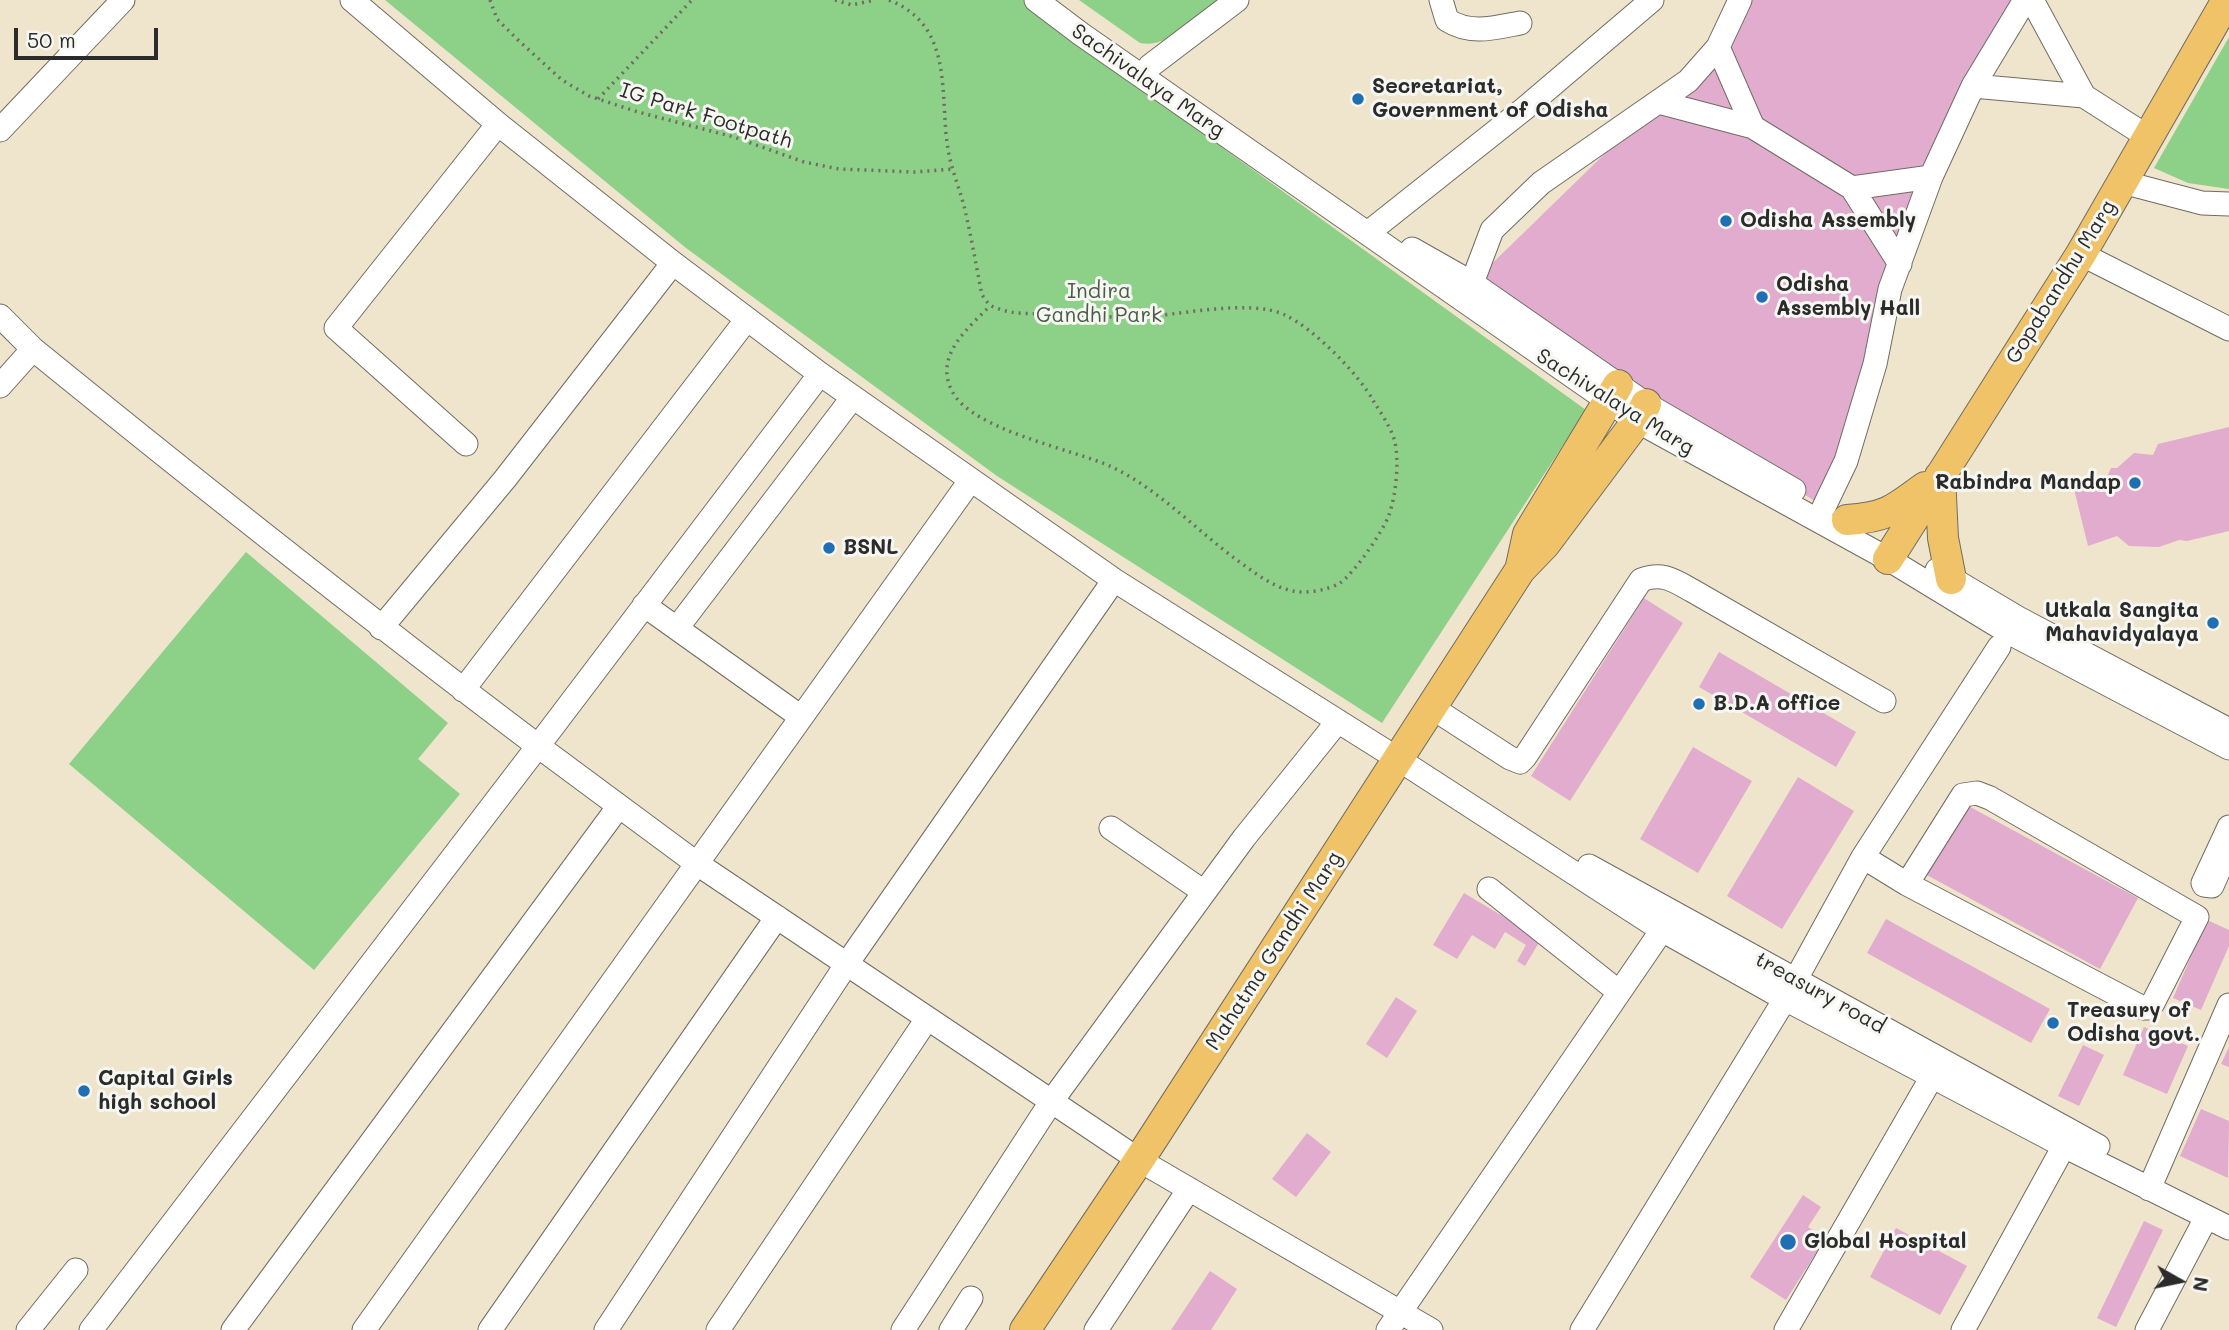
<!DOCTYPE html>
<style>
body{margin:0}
#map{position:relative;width:2229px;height:1330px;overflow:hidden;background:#efe5cc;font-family:Mali,sans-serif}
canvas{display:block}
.north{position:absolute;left:2145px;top:1246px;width:70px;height:70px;-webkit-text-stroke:5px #f6f6f2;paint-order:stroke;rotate:99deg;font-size:19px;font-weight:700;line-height:28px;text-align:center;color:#2b2b2b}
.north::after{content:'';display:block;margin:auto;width:24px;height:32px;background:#2b2b2b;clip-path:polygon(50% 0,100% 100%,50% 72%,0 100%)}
.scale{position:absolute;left:14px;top:28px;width:144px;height:32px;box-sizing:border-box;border:4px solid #2b2b2b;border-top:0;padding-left:9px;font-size:21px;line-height:24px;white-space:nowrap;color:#2b2b2b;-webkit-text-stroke:5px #f6f6f2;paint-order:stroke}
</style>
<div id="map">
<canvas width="2229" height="1330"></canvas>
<div class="north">N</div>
<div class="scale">50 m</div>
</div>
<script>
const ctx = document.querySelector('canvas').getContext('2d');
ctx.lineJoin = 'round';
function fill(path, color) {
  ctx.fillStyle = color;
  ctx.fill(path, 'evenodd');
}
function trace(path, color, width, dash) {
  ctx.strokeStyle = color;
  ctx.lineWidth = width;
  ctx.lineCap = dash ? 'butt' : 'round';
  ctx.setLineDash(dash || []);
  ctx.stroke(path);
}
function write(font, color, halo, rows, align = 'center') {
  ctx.font = font + ' Mali,sans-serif';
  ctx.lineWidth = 6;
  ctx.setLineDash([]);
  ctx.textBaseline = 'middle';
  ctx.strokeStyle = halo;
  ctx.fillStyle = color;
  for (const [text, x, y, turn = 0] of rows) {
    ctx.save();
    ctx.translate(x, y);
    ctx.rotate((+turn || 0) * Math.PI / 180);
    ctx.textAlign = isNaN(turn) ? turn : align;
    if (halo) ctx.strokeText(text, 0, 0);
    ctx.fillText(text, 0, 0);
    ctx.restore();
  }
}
const green = new Path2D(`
 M385 0H1023L1123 76 1586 410 1382 723 997 476 686 248Z
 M1079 0H1222C1199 17 1168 49 1140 43Z
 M2229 37V189L2188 183 2154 168Z
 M246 552 448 723 418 759 460 794 314 970 69 764Z`);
const building = new Path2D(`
 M1740 0H2011L1931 177 1824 507 1472 283 1658 102 1688 81Z
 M2229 427V531L2187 541 2179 540 2159 547 2129 546 2117 536 2088 546 2074 489 2105 482 2111 468H2117L2134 453 2153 455 2158 444Z
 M1644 598 1683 623 1570 801 1531 776Z
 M1719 652 1856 732 1836 767 1699 687Z
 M1693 747 1752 781 1698 873 1640 839Z
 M1798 777 1854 811 1782 929 1727 896Z
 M1963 803 2138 898 2100 969 1925 874Z
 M1464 893 1541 939 1525 966 1517 961 1526 945 1505 932 1495 949 1472 935 1457 959 1433 945Z
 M1886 919 2050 1009 2031 1043 1867 953Z
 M2207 920 2229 930V946L2201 1010 2173 998Z
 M1396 997 1417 1011 1387 1058 1366 1044Z
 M2144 1027 2188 1046 2167 1094 2123 1075Z
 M2083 1045 2104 1055 2079 1106 2058 1096Z
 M2229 1047V1067L2221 1064Z
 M2201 1109 2229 1121 2228 1178 2180 1156Z
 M1307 1133 1331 1152 1296 1197 1272 1179Z
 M1803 1195 1821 1207 1808 1227 1825 1239 1786 1300 1750 1277Z
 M2144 1221 2163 1230 2116 1327 2097 1318Z
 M1896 1228 1967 1266 1940 1315 1870 1277Z
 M1210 1271 1237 1289 1211 1330H1171Z`);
const path = new Path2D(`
 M490 0 497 19 519 41 562 80 589 96 638 112 734 137 804 162 839 169 915 172 954 169
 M835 0 852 5 874 0
 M889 0C955 26 939 95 948 149 951 168 959 187 964 206 971 235 976 265 982 295 986 300 988 305 994 307 1014 316 1038 313 1059 314 1085 315 1111 318 1137 317 1178 316 1249 298 1285 315 1313 328 1359 374 1374 402 1381 413 1390 426 1394 439 1400 459 1396 495 1389 515 1382 533 1355 572 1340 583 1328 590 1307 594 1293 591 1273 587 1258 575 1241 563 1198 532 1160 490 1112 467 1073 449 971 430 952 391 934 356 967 329 990 306
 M598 99 692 0`);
const minor = new Path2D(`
 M352 0 498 124 673 263 820 374 1114 580 1398 759 1662 930 1785 999 2064 1146 2229 1228
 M1036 0 1081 34 1637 421 1888 559 2008 632 2229 748
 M1441 0 1447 20C1471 35 1494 28 1520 23
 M2032 0 2084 96 2148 137
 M1150 66 1237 0
 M1973 86 2025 0
 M1658 102 1753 127 1718 47
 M1753 127 1852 188 1900 264
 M0 130 123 0
 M2122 182 2202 203 2229 204
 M1852 188 1931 177
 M1374 228 1524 109 1652 0
 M1412 249 1472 283 1646 404 1794 490
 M2081 254 2229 329
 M1472 283 1492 230 1541 183 1688 81 1718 47 1740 0
 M0 316 33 349
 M820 374 538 746 696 863 1139 1160 1431 1330
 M0 386 33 349C199 484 367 617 538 746L91 1330
 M466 444 336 328 498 124
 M1824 507 1846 461 1875 364 1890 289 1931 177 1973 86 2084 96
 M1937 570 2018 618 2229 730
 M644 605 801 717
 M381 628 505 479 673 263
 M677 628 853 397
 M463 690 747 319
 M1431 707 1510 758 1520 762 1525 757 1641 580C1663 572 1673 580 1693 591L1884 701
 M2229 827 2203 883 2204 885 2212 886 2229 848
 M1111 828 1204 892
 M1863 857 1907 884 2143 1008H2148L2153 1003 2197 917 1990 798 1977 793 1963 795 1907 884
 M1589 866 2098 1146
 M1489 889 1619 992
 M2149 1189 2229 1005
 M28 1330 76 1270
 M233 1330 619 806
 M364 1330 970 481
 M490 1330 777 917
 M606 1330 846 965 1114 580
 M718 1330 927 1019
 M903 1330 1051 1102 1244 838 1338 721
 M951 1330 971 1298
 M1096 1330 1189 1189
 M1388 1330 1662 930
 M1582 1330 1785 999 1863 857 1999 647
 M1786 1330 1933 1075
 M1963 1330 2064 1146
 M2147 1330 2206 1218`);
const major = new Path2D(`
 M1940 476 1943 538 1951 579
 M1847 520C1887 517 1894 510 1925 487
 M1888 559 2081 254 2227 0
 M1521 566 1528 534 1618 385
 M1025 1330 1139 1160 1520 570 1545 544 1637 421 1646 404`);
const markers = [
 [1358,99,7,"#1f6fb2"],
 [1726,221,7,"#1f6fb2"],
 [1762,297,7,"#1f6fb2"],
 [2135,483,7,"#1f6fb2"],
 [829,548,7,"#1f6fb2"],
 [2213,623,7,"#1f6fb2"],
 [1699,704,7,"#1f6fb2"],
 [2053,1023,7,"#1f6fb2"],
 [84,1091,7,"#1f6fb2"],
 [1788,1242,9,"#1f6fb2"]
];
const streetNames = [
 ["Sachivalaya Marg",1148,81,35],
 ["IG Park Footpath",706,116,17],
 ["Gopabandhu Marg",2061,282,-58],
 ["Sachivalaya Marg",1615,402,32],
 ["Mahatma Gandhi Marg",1274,951,-57],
 ["treasury road",1820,993,29]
];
const poiNames = [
 ["Secretariat,",1372,87],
 ["Government of Odisha",1372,111],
 ["Odisha Assembly",1740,221],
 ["Odisha",1776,285],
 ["Assembly Hall",1776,309],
 ["Rabindra Mandap",2121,483,"right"],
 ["BSNL",843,548],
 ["Utkala Sangita",2199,611,"right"],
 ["Mahavidyalaya",2199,635,"right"],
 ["B.D.A office",1713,704],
 ["Treasury of",2067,1011],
 ["Odisha govt.",2067,1035],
 ["Capital Girls",98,1079],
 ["high school",98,1103],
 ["Global Hospital",1804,1242]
];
const parkNames = [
 ["Indira",1099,292],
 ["Gandhi Park",1099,316]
];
fill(green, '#8dd088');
fill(building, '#e1accd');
trace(minor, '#706c63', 25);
trace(major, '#706c63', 32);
trace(path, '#706c63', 3.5, [2, 5]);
trace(minor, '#fff', 23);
trace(major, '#f1c369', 30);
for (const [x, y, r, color] of markers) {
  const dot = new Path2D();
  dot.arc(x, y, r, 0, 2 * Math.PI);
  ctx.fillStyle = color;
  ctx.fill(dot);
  trace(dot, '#f6f6f2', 2.5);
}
write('21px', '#2b2b2b', '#f6f6f2', streetNames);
write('bold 21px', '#2b2b2b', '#f6f6f2', poiNames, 'left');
write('21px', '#485d47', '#f6f6f2', parkNames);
</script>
